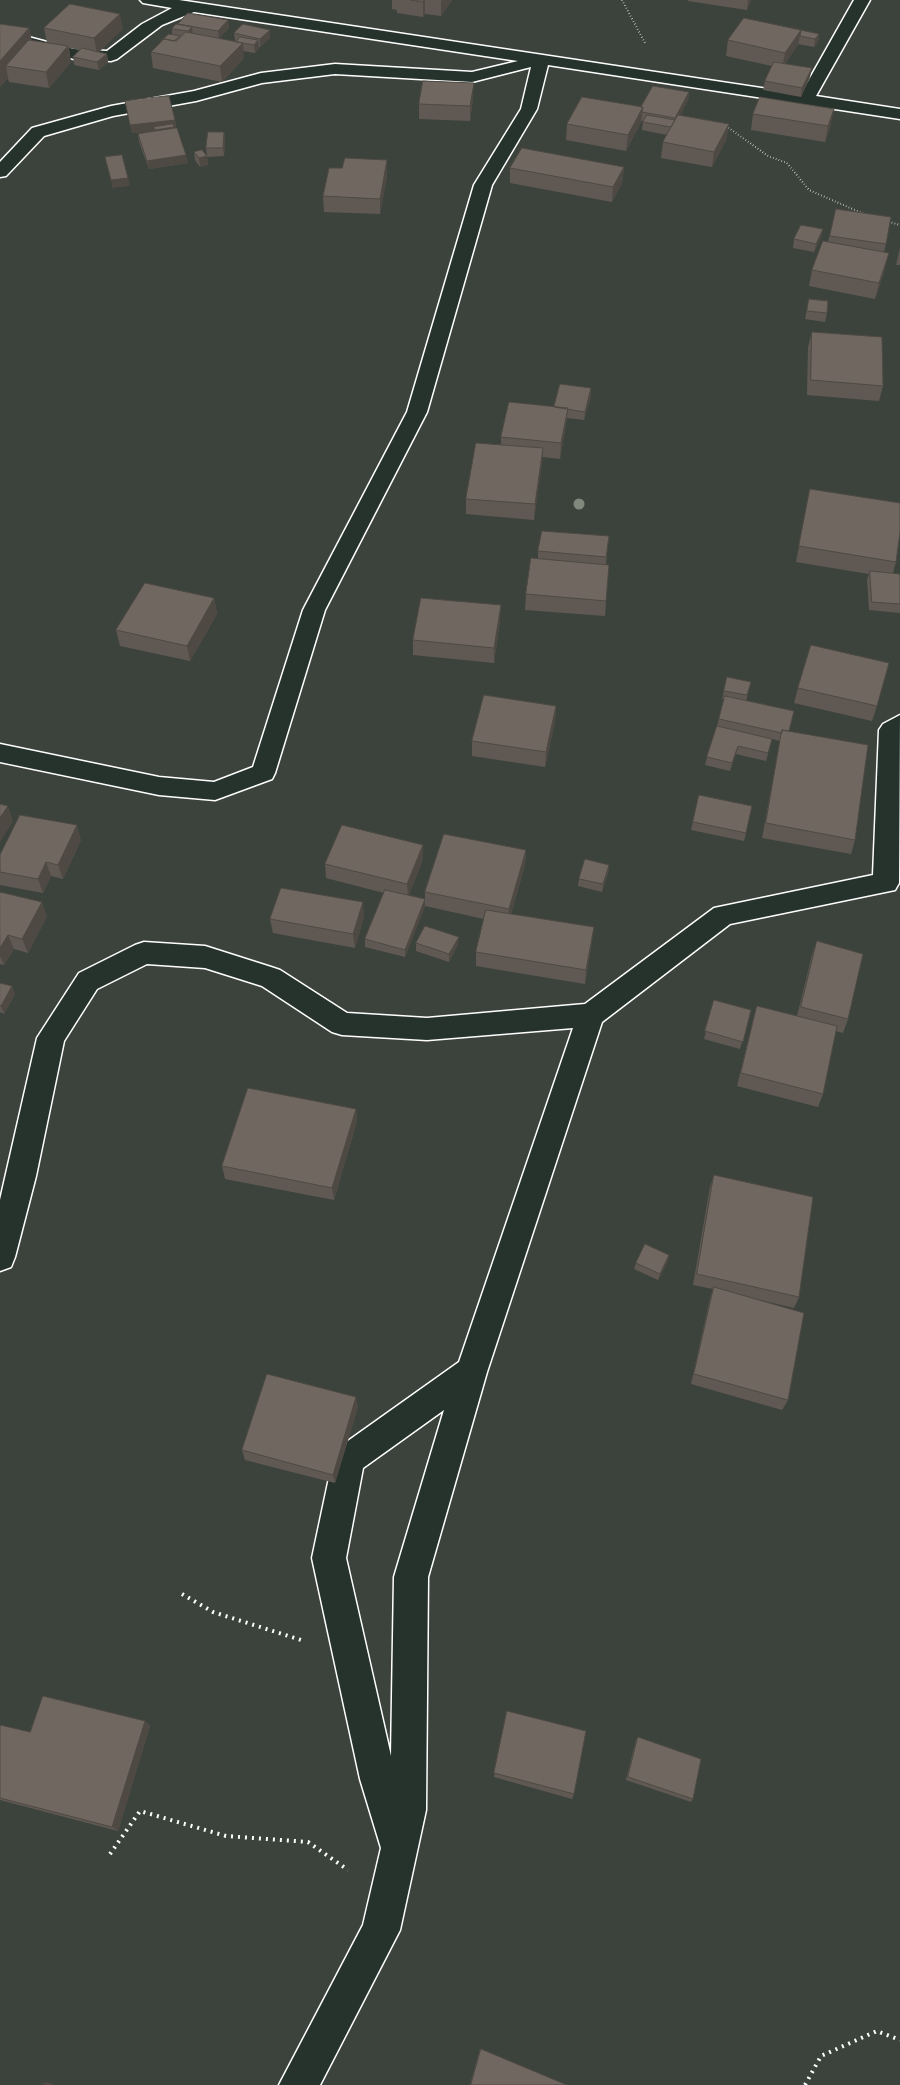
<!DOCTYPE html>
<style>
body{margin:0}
canvas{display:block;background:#3c433c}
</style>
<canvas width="900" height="2085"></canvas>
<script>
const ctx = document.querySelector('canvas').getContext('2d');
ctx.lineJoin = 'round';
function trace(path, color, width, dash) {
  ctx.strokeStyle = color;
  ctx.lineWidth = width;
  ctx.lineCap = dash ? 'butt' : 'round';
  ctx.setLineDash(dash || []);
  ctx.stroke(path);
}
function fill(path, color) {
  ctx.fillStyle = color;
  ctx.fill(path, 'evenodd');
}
const pathFar1 = new Path2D(`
 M622 0 645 43
 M726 126 768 156 787 163 809 190 864 214
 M886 221 900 225`);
const path = new Path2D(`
 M182 1594 213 1612 301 1640
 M110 1854 140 1811 226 1836 308 1842 348 1870
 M805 2085 821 2056 877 2031 900 2040`);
const minor = new Path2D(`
 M140 0H179L801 94 854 0H870L816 96 900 109V119L548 65 537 109 492 185 427 412 325 610 275 773 272 779 215 800 159 795 0 762V744L159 777 214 782 253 767 303 610 407 412 474 185 521 109 531 67 472 82 335 74 262 83 196 101 113 116 44 136 6 176 0 177V162L32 128 111 106 194 91 261 73 335 64 472 72 518 61 194 12 162 25 117 59 111 61 74 59 13 43 0 44V34L13 33 74 49 107 51 142 24 172 8 143 3Z
 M900 715 899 883 895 890 730 924 602 1022 487 1372 428 1577 426 1810 400 1930 320 2085H279L363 1925 381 1848 360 1779 312 1558 333 1459 338 1448 459 1362 573 1028 427 1040 342 1035 332 1032 262 986 205 968 147 964 97 989 64 1041 36 1176 15 1257 11 1267 0 1271V1200L37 1038 79 973 135 945 144 942 205 946 271 967 280 970 347 1013 427 1018 585 1004 714 908 873 875 879 730 883 724ZM444 1410 394 1577 391 1756 346 1558 363 1468Z`);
const trees = [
 [579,504]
];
const wall = new Path2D(`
 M392 0H452L441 16 425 14 423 17 397 13V10L392 9Z
 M688 0H751L747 10 688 1Z
 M228 20 229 28 219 38 236 42 235 41 234 33 270 38 260 47H259V48L255 53 243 51 244 58 222 82 153 68 151 52 160 43V42L172 34V29L178 25V24Z
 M0 24 29 28 32 41 47 43 44 28 123 29 98 52 107 54 108 62 99 70 74 65 73 57 80 50 69 48 71 62 49 88 9 82 8 78 0 87Z
 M819 34 818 42 814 47 798 44 785 64 810 77 801 97 763 90 765 81 772 66 726 56 728 40Z
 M689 92 688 100 680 115 729 124 726 140 712 167 661 158 663 142 667 135 642 130 643 121H641V122L626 151 566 140 567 124 641 107Z
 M473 98 470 121 419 119V104Z
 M127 109 175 120 176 128 188 163 149 169 139 142 138 134 154 131 132 133Z
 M753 114 831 124 825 142 751 130Z
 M224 132 225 140 224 156 207 157 208 165 200 167 195 160 194 152 207 156 206 148Z
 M624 167 622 183 612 202 510 183V168Z
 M387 176 380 214 324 212 323 196Z
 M836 209 886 244 884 252 885 269 875 299 809 286 812 270 828 242Z
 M823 229 821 237 814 252 793 248 794 239Z
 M900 248V265H896Z
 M809 299 827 313 825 322 805 319Z
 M812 332 883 386 879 401 807 395 808 347Z
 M591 396 584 420 567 418 566 424 560 459 542 457 534 520 466 514V499L501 445V437L554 407Z
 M810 489 896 562 893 573 900 574V613L869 610 867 580 869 574 796 562Z
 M609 536 606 564V601L605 616 525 610 526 594 538 559V551Z
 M214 598 217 614 190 661 120 646 116 630Z
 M500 620 494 663 413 655V640Z
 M727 677 751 682 746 701 789 731 855 840 851 854 762 838 780 741 772 739 766 761 736 754 730 771 705 765 707 757 717 726 724 699H722Z
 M798 688 877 706 872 721 794 703Z
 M556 706 555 721 545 767 472 756V741Z
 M699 795 746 833 744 841 691 830Z
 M81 840 63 879 51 876 43 893 0 885V855Z
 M423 845V859L409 895 425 899V892L526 850 525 865 511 914 592 941 585 984 476 966V952L484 919 425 906 405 957 365 947V939L384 893 326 878 325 864Z
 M609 865 608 873 602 892 578 886 579 879Z
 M0 892 47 916 28 953 14 949 4 965 0 964Z
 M364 917 355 948 273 933 270 919Z
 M817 941 848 1019 843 1033 836 1031 823 1094 818 1107 737 1086 753 1020 757 1006 797 1016 812 955Z
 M416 943 458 944 449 962 416 951Z
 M0 983 15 994 4 1014 0 1012Z
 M714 1000 751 1010 740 1049 704 1039Z
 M356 1109 357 1121 334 1200 225 1179 222 1166Z
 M714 1175 799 1297 794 1308 760 1300 788 1400 782 1410 691 1384 710 1298 713 1289 693 1285 710 1187Z
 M668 1261 658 1280 634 1269 636 1263Z
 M358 1407 335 1483 245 1460 242 1450Z
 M507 1711 574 1794 572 1799 494 1777Z
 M145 1721 150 1726 118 1831 0 1800V1725L30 1732Z
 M638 1737 693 1799 691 1802 626 1780 636 1740Z
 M480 2049 567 2085H470Z`);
const shadedWall = new Path2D(`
 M424 0H425V14L423 17V2Z
 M442 0H452L441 16V1Z
 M748 0H751L747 10Z
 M120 14 123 29 97 54 94 38Z
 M228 20 229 28 219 39 218 31Z
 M192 27 193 35 188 31Z
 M29 28 33 49 6 66 8 78 0 87V61Z
 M270 30V38L260 47V39Z
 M801 30 798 45 782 68 785 53Z
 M819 34 818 42 814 47 815 39Z
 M258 40 259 48 255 53 254 45Z
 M243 43 244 58 222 82 220 66Z
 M68 46 71 62 49 88 46 72Z
 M107 54 108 62 99 70 97 62Z
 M812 68 810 77 801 97 802 88Z
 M474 83 473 98 470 121V106Z
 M689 92 688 100 678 120 673 136 675 118Z
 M643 107 641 122 626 151 628 135Z
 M834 109 831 124 825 142 828 126Z
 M175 120 176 128 156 138 154 127V131L132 133 130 125Z
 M729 124 726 140 712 167 714 152Z
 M224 132 225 140 224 156 223 148Z
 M186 155 188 163 149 169 147 161Z
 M207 156 208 165 200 167 199 158Z
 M387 160V176L380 214V199Z
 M624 167 622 183 612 202 613 187Z
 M128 178 130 186 112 188 111 180Z
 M823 229 821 237 814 252 816 244Z
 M889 253 885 269 875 299 879 283Z
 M591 388V396L584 420 585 412Z
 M568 408 566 424 560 459 561 443Z
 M543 448 542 464 534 520 535 504Z
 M214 598 217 614 190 661 187 646Z
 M501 605 500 620 494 663V648Z
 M556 706 555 721 545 767 546 752Z
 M738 746 736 754 730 771 732 763Z
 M8 806 13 821 0 842V818Z
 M77 825 81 840 63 879 58 865Z
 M423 845V859L408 898 407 884Z
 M526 850 525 865 508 923 509 909Z
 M46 862 51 876 43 893 38 879Z
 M609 865 608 873 602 892 603 884Z
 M425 899V906L405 957V950Z
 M42 902 47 916 28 953 22 939Z
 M363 902 364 917 355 948 353 934Z
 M594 927 592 941 585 984 586 970Z
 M8 935 14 949 4 965 0 956V948Z
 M459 937 458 944 449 962V954Z
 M12 986 15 994 4 1014 1 1006Z
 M356 1109 357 1121 334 1200 332 1188Z
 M669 1255 668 1261 658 1280 660 1274Z
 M356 1397 358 1407 335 1483 333 1475Z
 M145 1721 150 1726 118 1831 112 1827Z
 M48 2082 54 2085H45L40 2083Z`);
const building = new Path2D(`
 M411 0H424L423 2Z
 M70 4 120 14 94 38 44 28Z
 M188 13 228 20 218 31 178 24Z
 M744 18 801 30 785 53 728 40Z
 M0 24 29 28 0 61Z
 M176 24 192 27 188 31 172 29Z
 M243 24 270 30 260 39 234 33Z
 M792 28 819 34 815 39 800 36 801 30Z
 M186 32 243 43 220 66 151 52 164 39 176 41Z
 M169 34 180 36 174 41 164 39 161 42H160Z
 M240 37 258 40 254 45 236 42Z
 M29 40 68 46 46 72 6 66Z
 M82 48 107 54 97 62 73 57Z
 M774 62 812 68 802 88 765 81Z
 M423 81 474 83 470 106 419 104Z
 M653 86 689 92 675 118 642 112 643 107H641Z
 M169 96 175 120 130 125 125 101Z
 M582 97 643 107 628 135 567 124Z
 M760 97 834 109 828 126 753 114Z
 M647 115 675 120 671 127 643 122Z
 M678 115 729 124 714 152 663 142Z
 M173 124 174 127 155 130 154 127Z
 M177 128 186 155 147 161 138 134Z
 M208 132H224L223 148H206Z
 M522 148 624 167 613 187 510 168Z
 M202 150 207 156 199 158 194 152Z
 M122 155 128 178 111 180 105 157Z
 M345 158 387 160 380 199 323 196 329 168H342Z
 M836 209 891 217 886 244 830 236Z
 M801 225 823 229 816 244 794 239Z
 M823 241 889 253 879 283 812 270Z
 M809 299 828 301 827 313 807 311Z
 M812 332 882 337 883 386 811 380Z
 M560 384 591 388 585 412 554 407Z
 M509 402 568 408 561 443 501 437Z
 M476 443 543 448 535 504 466 499Z
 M810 489 900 503V532L896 562 799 546Z
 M542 531 609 536 606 557 538 551Z
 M531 558 609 565 606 601 526 594Z
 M870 571 900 574V604L872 602Z
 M145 583 214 598 187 646 116 630Z
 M421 598 501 605 494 648 413 640Z
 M811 645 889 663 877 706 798 688Z
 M727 677 751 682 747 695 724 691Z
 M484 695 556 706 546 752 472 741Z
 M725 696 794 711 789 731 782 730V733L719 719Z
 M717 726 772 739 768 753 738 746 732 763 707 757Z
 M782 730 868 745 855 840 766 823Z
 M699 795 752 806 746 833 693 822Z
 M0 804 8 806 0 818Z
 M20 815 77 825 58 865 46 862 38 879 0 872V855Z
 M342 825 423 845 407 884 325 864Z
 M444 834 526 850 509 909 425 892Z
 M585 859 609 865 603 884 579 879Z
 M281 888 363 902 353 934 270 919Z
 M385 890 425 899 405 950 365 939Z
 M0 892 42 902 22 939 8 935 0 948Z
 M486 910 594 927 586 970 476 952Z
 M425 926 459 937 449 954 416 943Z
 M817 941 863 954 848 1019 801 1007Z
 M0 983 12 986 1 1006H0Z
 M714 1000 751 1010 743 1042 705 1031Z
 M757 1006 837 1026 823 1094 741 1073Z
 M248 1088 356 1109 332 1188 222 1166Z
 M714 1175 813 1197 799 1297 697 1274Z
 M645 1244 669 1255 660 1274 636 1263Z
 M714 1287 804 1313 788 1400 694 1374Z
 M267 1374 356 1397 333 1475 242 1450Z
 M43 1696 145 1721 112 1827 0 1798V1725L30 1732Z
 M507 1711 586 1731 574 1794 494 1773Z
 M638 1737 701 1759 693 1799 628 1777Z
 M481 2049 567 2085H471Z`);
trace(minor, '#fff', 3);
trace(pathFar1, '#fff', 2, [0.5, 2.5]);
trace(path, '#fff', 4, [2, 5]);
fill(minor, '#26332d');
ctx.fillStyle = '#80877c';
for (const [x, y] of trees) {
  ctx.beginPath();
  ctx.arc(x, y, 5.5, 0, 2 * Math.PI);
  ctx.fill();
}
fill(wall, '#605953');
fill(shadedWall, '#4e4943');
fill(building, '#706860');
trace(building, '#4e4943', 1);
</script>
